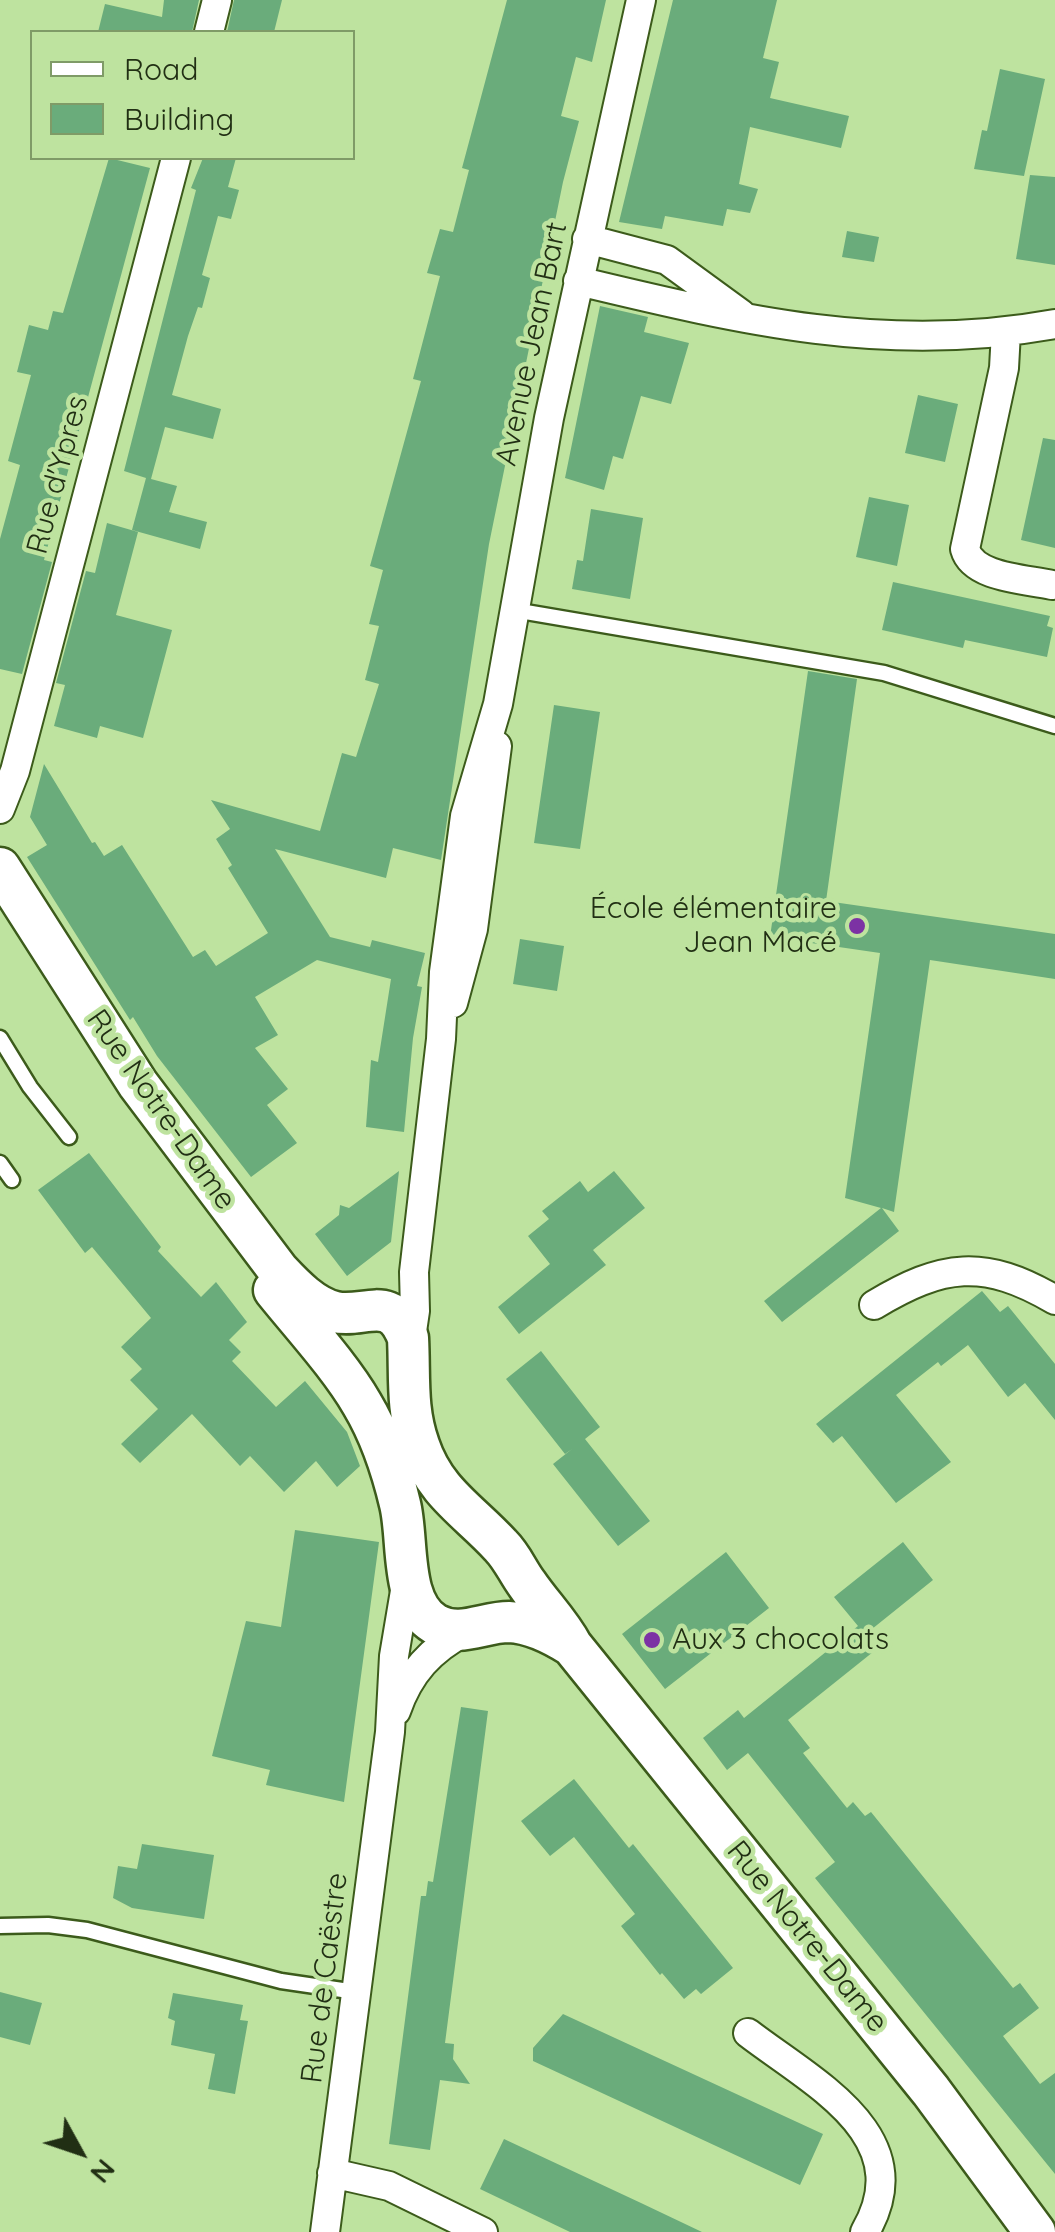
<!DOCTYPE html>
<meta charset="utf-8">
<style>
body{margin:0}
#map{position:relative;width:1055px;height:2232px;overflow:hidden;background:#bee39f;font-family:Quicksand,sans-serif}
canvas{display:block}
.legend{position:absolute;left:30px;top:30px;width:325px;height:130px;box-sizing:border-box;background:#bee39f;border:2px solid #7f9b67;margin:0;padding:12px 18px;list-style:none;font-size:30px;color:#212f14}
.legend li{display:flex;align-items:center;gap:20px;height:50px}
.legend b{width:50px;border:2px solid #7f9b67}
.north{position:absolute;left:30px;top:2102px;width:100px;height:100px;-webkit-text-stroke:8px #bee39f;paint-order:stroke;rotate:130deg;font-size:28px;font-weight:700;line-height:40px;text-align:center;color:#212f14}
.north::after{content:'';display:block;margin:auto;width:35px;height:45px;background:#212f14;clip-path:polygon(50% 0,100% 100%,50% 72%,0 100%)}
</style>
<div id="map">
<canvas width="1055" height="2232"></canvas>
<ul class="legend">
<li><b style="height:12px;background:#fff"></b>Road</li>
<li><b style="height:28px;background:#6aac7b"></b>Building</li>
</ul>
<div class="north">N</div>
</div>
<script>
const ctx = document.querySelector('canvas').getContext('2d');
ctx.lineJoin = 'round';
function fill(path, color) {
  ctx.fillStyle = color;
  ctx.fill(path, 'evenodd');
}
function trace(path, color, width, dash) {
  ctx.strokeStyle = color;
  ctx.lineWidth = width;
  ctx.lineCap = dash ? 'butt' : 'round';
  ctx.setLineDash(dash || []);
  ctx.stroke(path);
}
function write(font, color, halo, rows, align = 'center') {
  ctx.font = font + ' Quicksand,sans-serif';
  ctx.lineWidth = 9;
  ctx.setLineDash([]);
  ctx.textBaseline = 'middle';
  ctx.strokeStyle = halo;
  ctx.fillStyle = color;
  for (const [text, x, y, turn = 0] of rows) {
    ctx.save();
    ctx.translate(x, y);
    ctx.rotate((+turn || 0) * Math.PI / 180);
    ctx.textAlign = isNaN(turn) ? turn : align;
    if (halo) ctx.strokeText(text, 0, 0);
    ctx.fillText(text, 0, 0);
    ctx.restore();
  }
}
const building = new Path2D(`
 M164 0H199L192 32H98L105 4 162 17Z
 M234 0H282L274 32H227Z
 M507 0H606L592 62 576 57 561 116 579 121 563 182 489 544 441 860 393 848 386 878 275 849 330 937 370 947 372 940 425 953 417 986 422 987 413 1038 404 1132 366 1127 371 1060 378 1062 391 979 317 960 255 997 278 1035 255 1048 288 1089 267 1105 297 1143 251 1177 157 1056 133 1017 130 1020 27 857 47 845 30 817 44 764 92 843 95 842 104 856 122 845 193 957 205 950 216 966 268 933 228 868 232 865 216 839 230 829 211 800 320 831 342 753 356 757 379 684 365 680 379 626 369 624 383 570 370 566 421 381 413 379 440 276 427 273 440 229 453 232 469 170 462 168Z
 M673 0H777L763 58 779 62 770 98 849 116 841 148 750 127 739 184 758 189 750 213 727 209 723 226 665 216 662 229 619 222Z
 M1000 69 1045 79 1024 176 974 169 982 130 987 131Z
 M109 158 150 168 44 560 52 562 22 674 0 669V539L20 465 8 461 31 375 17 372 29 325 48 330 53 311 63 313Z
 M203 158H236L228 187 239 190 231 219 218 216 202 275 210 278 202 308 198 307 188 336 172 395 221 409 213 439 165 427 151 479 177 486 169 512 207 522 200 549 132 530 146 478 124 471 196 190 191 188Z
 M1030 175 1055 177V265L1016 259Z
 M847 231 879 237 874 262 842 257Z
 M600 306 648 317 644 332 689 343 671 404 641 396 623 459 613 456 604 490 565 478Z
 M918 395 958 404 945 462 905 453Z
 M1043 438 1055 440V548L1021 540Z
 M869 497 909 505 897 566 856 557Z
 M591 509 643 518 630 599 572 589 577 560 583 561Z
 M107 523 138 532 116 615 172 630 143 738 100 726 97 738 54 726 65 685 56 683 86 571 95 573Z
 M893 582 1050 616 1047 626 1053 628 1047 657 965 640 963 648 882 630Z
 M808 671 857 679 826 901 1055 934V979L930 960 894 1212 882 1208 899 1231 782 1322 764 1301 881 1208 845 1198 880 953 770 937Z
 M554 705 600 712 580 849 534 843Z
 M520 939 564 946 557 991 513 984Z
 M89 1153 161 1247 158 1251 201 1297 216 1282 247 1322 229 1340 241 1352 232 1361 276 1407 305 1381 347 1432 360 1466 337 1487 316 1461 284 1492 250 1456 240 1466 192 1414 140 1463 121 1444 158 1409 130 1380 142 1369 121 1347 151 1318 92 1247 85 1253 38 1190Z
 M399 1171 391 1242 347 1276 315 1234 339 1215 340 1205 349 1208Z
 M614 1171 645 1208 593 1250 606 1265 519 1334 498 1307 550 1264 528 1236 549 1219 542 1211 580 1181 588 1192Z
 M982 1291 1000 1312 1008 1306 1055 1364V1420L1025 1383 1008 1397 968 1345 941 1366 938 1362 896 1395 951 1462 896 1503 842 1436 833 1443 816 1424Z
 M541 1351 600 1427 585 1439 650 1521 618 1546 553 1464 572 1449 565 1454 506 1379Z
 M295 1530 379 1542 344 1802 266 1785 270 1770 212 1756 246 1621 281 1627Z
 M903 1542 933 1580 872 1629 883 1644 788 1720 810 1748 803 1753 847 1808 853 1802 865 1816 871 1812 1013 1988 1020 1983 1039 2008 1003 2036 1040 2084 1055 2073V2174L815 1878 835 1862 748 1753 727 1770 703 1738 738 1710 744 1718 858 1626 834 1597Z
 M726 1552 769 1608 665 1689 622 1634Z
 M461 1707 488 1711 445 2043 454 2044 453 2059 470 2084 440 2080 430 2150 389 2144 421 1896H426L428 1881 433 1882Z
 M574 1779 629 1848 633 1844 733 1968 701 1994 696 1989 684 1999 662 1973 660 1975 621 1926 635 1914 574 1837 550 1856 521 1821Z
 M142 1844 214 1855 204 1919 132 1908 113 1898 118 1866 137 1869Z
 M0 1992 42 2003 30 2045 0 2037Z
 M173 1993 243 2005 240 2020 248 2021 235 2094 208 2089 215 2054 171 2045 175 2021 168 2018Z
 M563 2014 823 2134 800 2185 533 2061V2048Z
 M504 2139 641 2203 702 2232H570L547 2221 480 2189Z`);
const lane = new Path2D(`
 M514 610 884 673 1055 726
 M0 1038 30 1087 69 1137
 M0 1163 12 1180
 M0 1926 48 1925 87 1930 281 1981 356 1992`);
const street = new Path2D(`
 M209 32 217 0
 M587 239 667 260 741 314
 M578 281C741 320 886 355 1055 324
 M1006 332 1004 368 965 549C973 578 1026 579 1052 585
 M0 809 15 771 176 158
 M453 1003 473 929 497 746
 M874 1305C942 1264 984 1258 1055 1300
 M410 1345 415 1311 414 1272 441 1039 444 972 465 816 498 704 549 418 641 0
 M396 1711C409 1673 431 1649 466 1631
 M748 2033C813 2083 921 2136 865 2232
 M332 2173 389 2186 483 2232
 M325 2232 390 1732 394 1656 407 1579`);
const secondary = new Path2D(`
 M0 868 138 1084 279 1271C294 1287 313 1307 335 1312 364 1319 391 1292 408 1338 410 1376 406 1409 419 1445 435 1493 469 1511 501 1546 512 1557 518 1572 527 1584 542 1606 559 1622 572 1646L931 2091 1035 2232
 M274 1290C302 1325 340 1366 362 1404 380 1434 392 1470 400 1504 409 1540 399 1603 435 1624 460 1638 483 1622 509 1622 532 1623 553 1634 572 1646`);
const markers = [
 [857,926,10,"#7c32a4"],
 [652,1640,10,"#7c32a4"]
];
const streetNames = [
 ["Avenue Jean Bart",532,344,-78],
 ["Rue d'Ypres",58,475,-75],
 ["Rue Notre-Dame",161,1110,55],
 ["Rue Notre-Dame",807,1937,51],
 ["Rue de Caëstre",325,1978,-83]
];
const poiNames = [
 ["École élémentaire",837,909],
 ["Jean Macé",837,943],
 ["Aux 3 chocolats",672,1640,"left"]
];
fill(building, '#6aac7b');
trace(lane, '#3c5b1b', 19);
trace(street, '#3c5b1b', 32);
trace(secondary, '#3c5b1b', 45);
trace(lane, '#fff', 14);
trace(street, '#fff', 28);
trace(secondary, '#fff', 40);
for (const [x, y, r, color] of markers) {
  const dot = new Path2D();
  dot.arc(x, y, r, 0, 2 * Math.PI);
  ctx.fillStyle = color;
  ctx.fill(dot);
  trace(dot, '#bee39f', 4);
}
write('30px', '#212f14', '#bee39f', streetNames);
write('30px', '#212f14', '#bee39f', poiNames, 'right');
</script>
